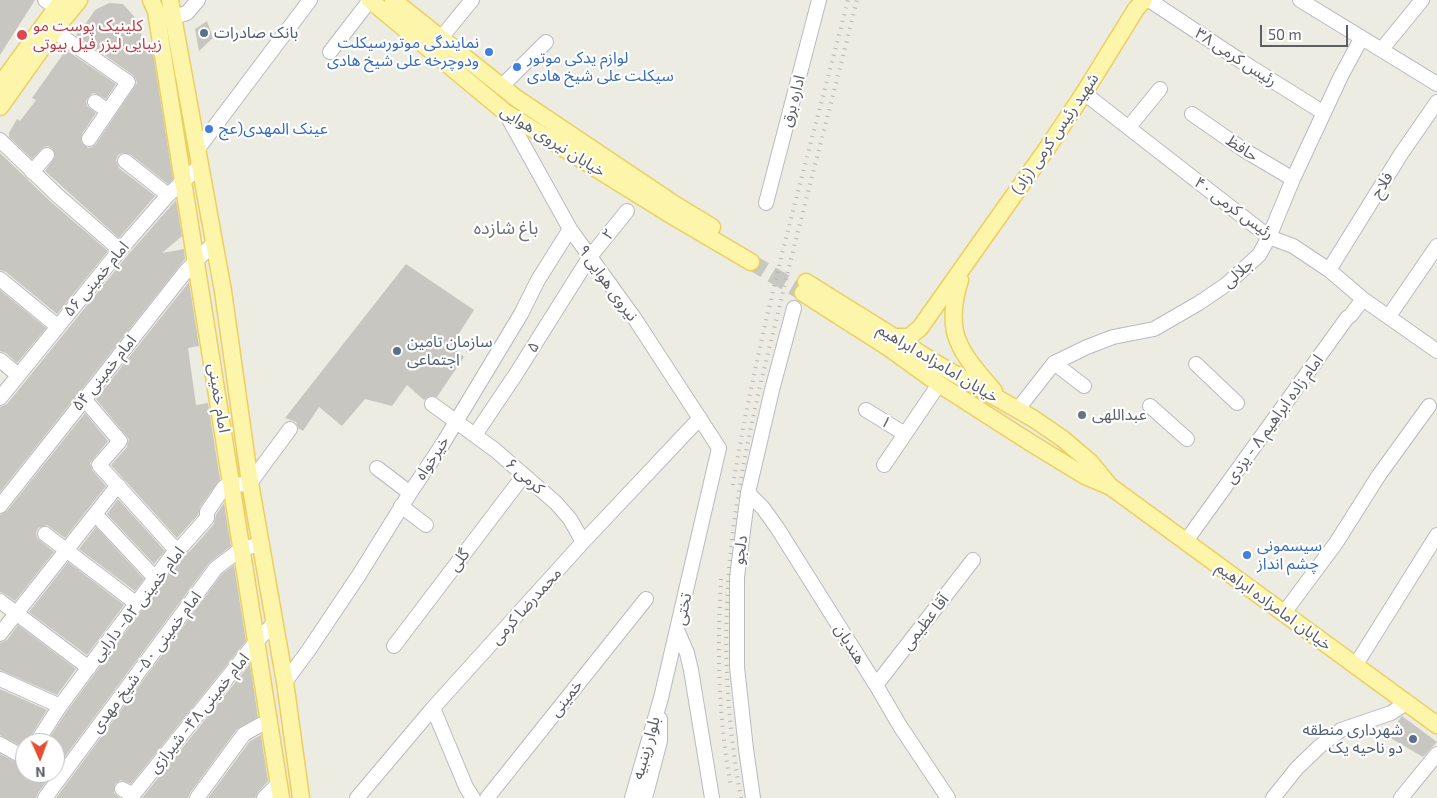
<!DOCTYPE html>
<meta charset="utf-8">
<style>
body{margin:0}
#map{position:relative;width:1437px;height:798px;overflow:hidden;background:#edece3;font-family:"Exo 2",sans-serif}
canvas{display:block}
.north{position:absolute;left:15px;top:733px;width:50px;height:50px;box-sizing:border-box;background:#fff;border:1px solid #bdbfc1;border-radius:50%;rotate:178deg;font-size:14px;font-weight:700;line-height:20px;text-align:center;color:#5b5e63}
.north::after{content:'';display:block;margin:auto;width:18px;height:22px;background:#e34f34;clip-path:polygon(50% 0,100% 100%,50% 72%,0 100%)}
.scale{position:absolute;left:1260px;top:25px;width:88px;height:22px;box-sizing:border-box;border:2px solid #5b5e63;border-top:0;padding-left:6px;font-size:15px;line-height:18px;white-space:nowrap;color:#5b5e63;-webkit-text-stroke:4px #fff;paint-order:stroke}
</style>
<div id="map">
<canvas width="1437" height="798"></canvas>
<div class="north">N</div>
<div class="scale">50 m</div>
</div>
<script>
const ctx = document.querySelector('canvas').getContext('2d');
ctx.lineJoin = 'round';
function fill(path, color) {
  ctx.fillStyle = color;
  ctx.fill(path, 'evenodd');
}
function trace(path, color, width, dash) {
  ctx.strokeStyle = color;
  ctx.lineWidth = width;
  ctx.lineCap = dash ? 'butt' : 'round';
  ctx.setLineDash(dash || []);
  ctx.stroke(path);
}
function write(font, color, halo, rows, align = 'center') {
  ctx.font = font + ' "Exo 2","Noto Sans Arabic",sans-serif';
  ctx.lineWidth = 4.5;
  ctx.setLineDash([]);
  ctx.textBaseline = 'middle';
  ctx.strokeStyle = halo;
  ctx.fillStyle = color;
  for (const [text, x, y, turn = 0] of rows) {
    ctx.save();
    ctx.translate(x, y);
    ctx.rotate((+turn || 0) * Math.PI / 180);
    ctx.textAlign = isNaN(turn) ? turn : align;
    if (halo) ctx.strokeText(text, 0, 0);
    ctx.fillText(text, 0, 0);
    ctx.restore();
  }
}
const building = new Path2D(`
 M0 0H35L0 55Z
 M109 3 123 4 139 22 143 43 152 47 173 179 168 184 130 154 122 153 118 155 116 160 119 168 155 196 119 238 45 171 55 157 53 149 48 146 44 147 32 159 9 137V133L17 119 20 121 36 100 32 98 66 50 116 84 106 99 95 93 91 94 86 101 87 106 96 113 82 134 81 142 88 148 92 147 96 144 137 83 136 79 133 75 76 35 82 25 84 26 95 10Z
 M207 21 213 38 199 51 195 29Z
 M0 153 51 202 108 251 57 314 6 272 0 270Z
 M176 200 182 236 162 253 184 249 185 259 0 492V407L7 404 127 256Z
 M406 264 474 310 451 346 464 357 460 363 437 397 429 396 424 400 407 385 392 406 365 399 342 426 319 407 303 431 298 428 296 422 285 418Z
 M189 282 199 346 188 348 196 405 208 403 220 479 200 507 198 515 177 538 111 465 127 447 129 439 96 399Z
 M0 290 46 328 17 363 6 353 0 351Z
 M85 413 108 441 90 463 92 470 106 486 65 538 47 525 38 528 36 533 37 538 54 552 15 601 5 594 0 592V515L7 511Z
 M118 499 165 551 154 564 107 514Z
 M224 503 231 546 209 563 55 770V743H46L67 711 182 556 190 551 214 524 216 515Z
 M96 527 144 579 135 591 79 549Z
 M68 562 124 605 87 655 29 612Z
 M234 565 246 641 131 784 121 780 115 784 114 793 120 798H56L222 574Z
 M18 625 76 669 57 695 0 670V643L7 640Z
 M250 664 258 717 237 729 190 793 188 798H142Z
 M0 689 47 710 28 740 25 738V748L0 735Z
 M1402 716 1437 742 1423 757 1387 736Z
 M261 735 268 781 258 792 255 798H208L250 741Z
 M0 754 25 767V773H53L38 793 36 798H0Z`);
const majorTunnel = new Path2D(`
 M751 262 803 293`);
const minor = new Path2D(`
 M45 0 56 7
 M1149 0 1241 61 1324 113
 M1300 0 1437 84
 M173 17 187 13 198 0
 M54 31 128 82 89 139
 M441 38 472 0
 M1382 49 1422 0
 M330 52 370 0
 M502 86 546 42
 M1084 93 1269 237 1293 246 1329 270 1363 299 1437 351
 M95 102 108 111
 M505 112 570 229 635 319 719 448 661 698 632 798
 M1192 114 1244 150 1293 179
 M1129 127 1160 89
 M0 140 57 195 120 250
 M197 150 310 0
 M125 161 168 195
 M32 172 47 155
 M766 203 819 0
 M1329 270 1401 154 1437 102
 M0 279 57 326
 M1389 316 1437 246
 M0 360 18 375
 M1054 363 1084 386
 M1196 364 1237 403
 M0 398 120 250 168 195 200 166
 M84 399 120 441 99 465 176 550
 M432 404 495 450 556 503 570 519 583 542
 M1150 406 1187 439
 M1018 409 1054 363 1087 347 1113 337 1154 329 1199 303 1227 284 1259 255 1269 237 1293 179 1341 76 1361 39
 M866 410 905 434
 M475 435 516 374 589 258 627 211
 M884 465 939 384
 M377 468 410 493
 M748 493 763 508 778 529 876 685 900 726 948 798
 M0 506 186 271 213 244
 M401 506 426 525
 M95 514 156 579
 M45 534 137 604
 M1186 541 1347 318 1351 315 1363 299
 M0 601 89 668
 M1284 613 1336 543 1379 475 1429 406
 M677 630 687 653 691 670 712 798
 M0 634 118 485
 M394 646 524 475
 M1355 666 1437 535
 M0 679 60 706
 M285 682 308 651 359 575 410 493 442 445 521 314 538 280 570 229
 M876 685 973 560
 M433 708 466 787 473 798
 M36 743 60 706 176 550 183 545 207 518V512L224 487 250 483 290 429
 M0 744 25 758
 M122 789 133 795 256 642 274 623
 M45 798 216 568 241 549 262 544
 M197 798 244 734 260 725 269 723
 M264 798 279 783
 M357 798 433 708 583 542 700 418
 M487 798 646 599
 M645 798 660 741V719
 M753 798 746 749 737 667V577L748 493 772 390 794 308
 M1273 798 1297 768 1320 746 1341 730 1391 713 1406 703
 M1401 798 1437 754`);
const major = new Path2D(`
 M151 0 156 11 281 798
 M170 0 223 291 250 483 285 682 301 798
 M370 0 505 112 666 212 751 262
 M393 0 516 98 671 202 712 227
 M0 85 62 0
 M0 107 54 31 79 0
 M960 280C943 333 960 352 994 391
 M806 282 939 365 1034 419 1063 439 1090 462 1109 485
 M803 293 889 348 939 384 1031 443 1085 476 1111 487 1437 725
 M896 337H909L920 328 1048 147 1084 93 1136 9 1144 0`);
const rail = new Path2D(`
 M733 485C760 321 807 161 848 0
 M721 579C717 648 718 718 731 786
 M741 798C727 723 723 646 729 570 736 485 756 400 777 317 802 211 831 106 857 0`);
const markers = [
 [204,33,5,"#5c6f8a"],
 [22,35,6,"#e0444e"],
 [489,52,5,"#3f7fe0"],
 [517,67,5,"#3f7fe0"],
 [209,129,5,"#3f7fe0"],
 [397,351,5,"#5c6f8a"],
 [1082,415,5,"#6b7280"],
 [1247,555,5,"#3f7fe0"],
 [1413,739,5,"#5c6f8a"]
];
const healthNames = [
 ["کلینیک پوست مو",33,26],
 ["زیبایی لیزر فیل بیوتی",33,44]
];
const serviceNames = [
 ["بانک صادرات",214,33],
 ["سازمان تامین",407,342],
 ["اجتماعی",407,360],
 ["شهرداری منطقه",1403,730,"right"],
 ["دو ناحیه یک",1403,748,"right"]
];
const shopNames = [
 ["نمایندگی موتورسیکلت",479,43,"right"],
 ["ودوچرخه علی شیخ هادی",479,61,"right"],
 ["لوازم یدکی موتور",527,58],
 ["سیکلت علی شیخ هادی",527,76],
 ["عینک المهدی(عج",219,129],
 ["سیسمونی",1257,546],
 ["چشم انداز",1257,564]
];
const streetNames = [
 ["رئیس کرمی ۳۸",1236,57,33],
 ["اداره برق",793,101,-75],
 ["شهید رئیس کرمی (زاد)",1055,134,-56],
 ["خیابان نیروی هوایی",553,141,32],
 ["حافظ",1242,148,33],
 ["فلاح",1382,185,-58],
 ["رئیس کرمی ۴۰",1234,208,36],
 ["۲",608,234,-51],
 ["جلالی",1238,273,-41],
 ["امام خمینی ۵۶",96,279,-50],
 ["نیروی هوایی ۹",608,283,54],
 ["۵",533,347,-58],
 ["خیابان امامزاده ابراهیم",938,363,31],
 ["امام خمینی ۵۴",104,373,-51],
 ["امام خمینی",219,398,81],
 ["امام زاده ابراهیم ۸ - یزدی",1274,419,-54],
 ["۱",886,422,33],
 ["خیرخواه",432,458,-57],
 ["کرمی ۶",525,476,41],
 ["دلجو",740,550,-82],
 ["گلی",459,560,-53],
 ["امام خمینی ۵۲- دارایی",138,604,-52],
 ["محمدرضا کرمی",526,606,-48],
 ["خیابان امامزاده ابراهیم",1274,606,36],
 ["تختی",683,609,-79],
 ["آقا عظیمی",925,622,-52],
 ["هندیان",850,644,58],
 ["امام خمینی ۵۰- شیخ مهدی",146,662,-53],
 ["خمینی",566,698,-51],
 ["امام خمینی ۴۸- شیرازی",199,713,-51],
 ["بلوار زینبیه",646,748,-74]
];
const worshipNames = [
 ["عبداللهی",1092,415]
];
const neighbourhoodNames = [
 ["باغ شازده",506,228]
];
fill(building, '#c8c6c0');
trace(majorTunnel, '#c8c8c3', 16, [16, 8]);
trace(minor, '#b8babf', 16);
trace(major, '#eccf5e', 19);
trace(minor, '#fff', 14);
trace(major, '#fcf5aa', 16);
trace(rail, '#b4b5b5', 4, [1, 6]);
for (const [x, y, r, color] of markers) {
  const dot = new Path2D();
  dot.arc(x, y, r, 0, 2 * Math.PI);
  ctx.fillStyle = color;
  ctx.fill(dot);
  trace(dot, '#fff', 2);
}
write('16px', '#be3a42', '#fff', healthNames, 'left');
write('16px', '#4e5e75', '#fff', serviceNames, 'left');
write('16px', '#366cbe', '#fff', shopNames, 'left');
write('16px', '#5b5e63', '#fff', streetNames);
write('16px', '#5b616d', '#fff', worshipNames, 'left');
write('18px', '#6c7075', '#fff', neighbourhoodNames);
</script>
